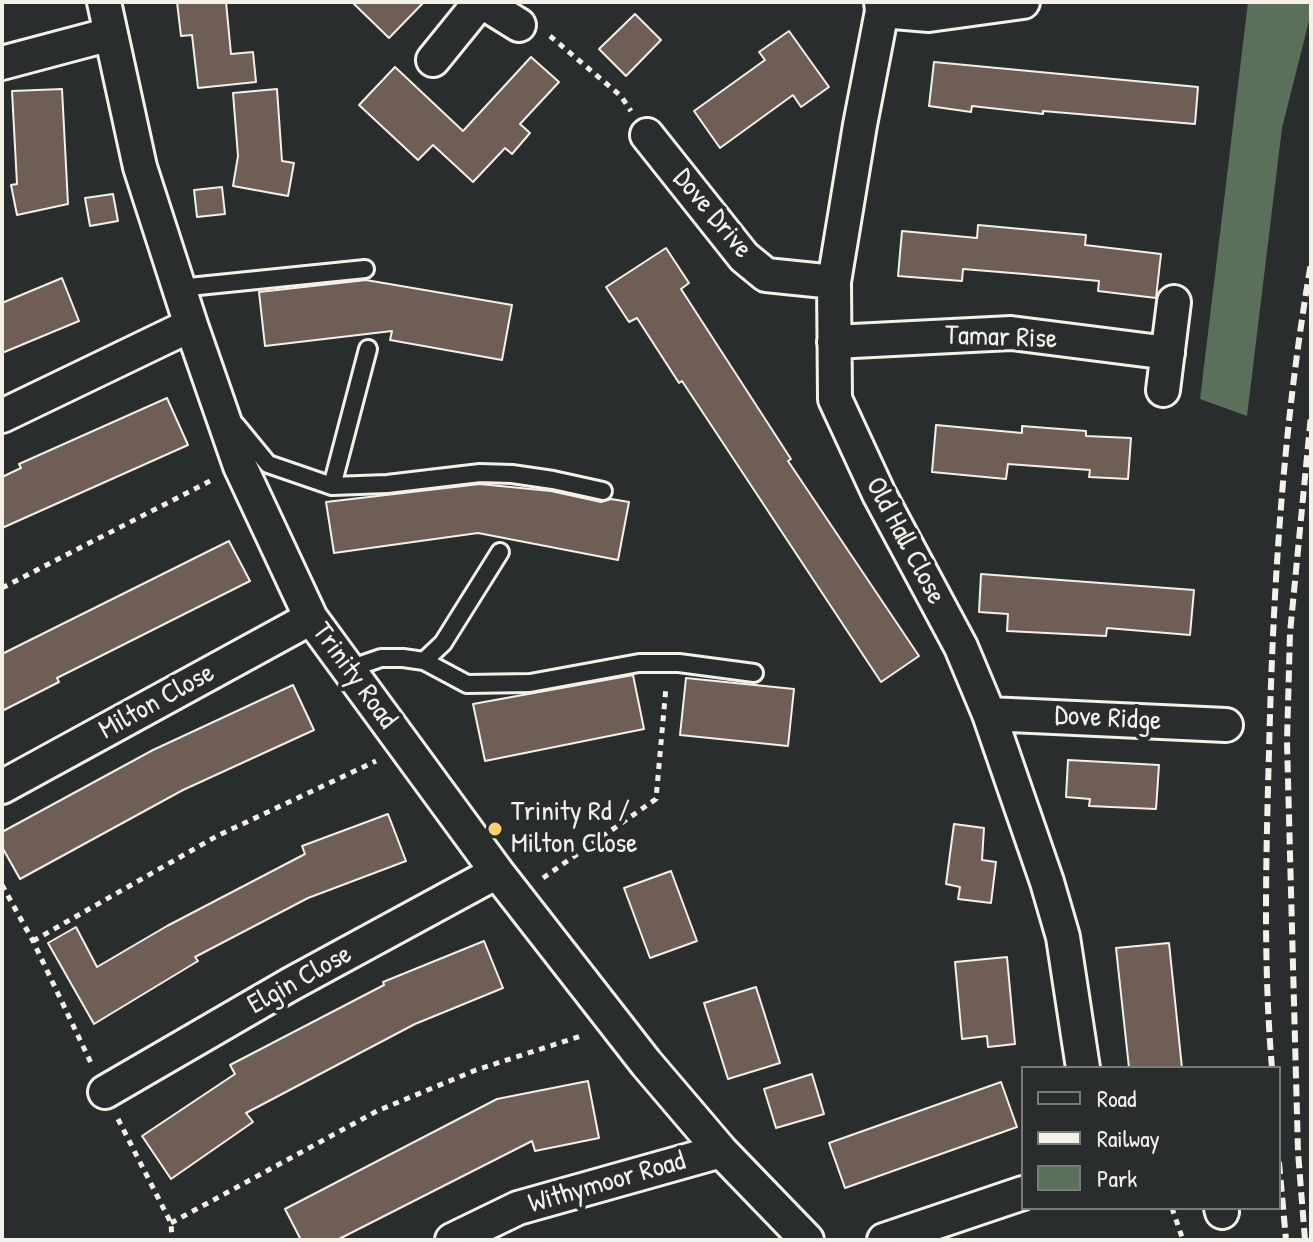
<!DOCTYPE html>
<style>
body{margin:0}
#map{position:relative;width:1313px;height:1242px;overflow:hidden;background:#2a2d2e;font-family:"Patrick Hand",sans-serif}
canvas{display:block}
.frame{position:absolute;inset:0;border:4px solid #f4f1e8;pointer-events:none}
.legend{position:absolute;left:1021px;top:1066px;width:260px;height:144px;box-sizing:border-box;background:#2a2d2e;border:2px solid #7b7b78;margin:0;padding:10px 14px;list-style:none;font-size:24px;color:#f4f1e8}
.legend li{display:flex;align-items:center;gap:16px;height:40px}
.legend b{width:40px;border:2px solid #7b7b78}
</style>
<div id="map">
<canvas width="1313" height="1242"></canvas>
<div class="frame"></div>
<ul class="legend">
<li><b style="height:10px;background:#2a2d2e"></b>Road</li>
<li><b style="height:10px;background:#f4f1e8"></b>Railway</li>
<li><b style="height:22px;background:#5b705a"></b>Park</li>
</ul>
</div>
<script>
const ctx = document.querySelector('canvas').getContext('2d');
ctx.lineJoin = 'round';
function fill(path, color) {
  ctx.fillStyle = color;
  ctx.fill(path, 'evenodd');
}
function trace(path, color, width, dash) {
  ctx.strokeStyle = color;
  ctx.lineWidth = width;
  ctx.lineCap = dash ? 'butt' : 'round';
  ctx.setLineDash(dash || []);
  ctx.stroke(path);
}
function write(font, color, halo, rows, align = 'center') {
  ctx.font = font + ' "Patrick Hand",sans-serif';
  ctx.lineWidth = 8;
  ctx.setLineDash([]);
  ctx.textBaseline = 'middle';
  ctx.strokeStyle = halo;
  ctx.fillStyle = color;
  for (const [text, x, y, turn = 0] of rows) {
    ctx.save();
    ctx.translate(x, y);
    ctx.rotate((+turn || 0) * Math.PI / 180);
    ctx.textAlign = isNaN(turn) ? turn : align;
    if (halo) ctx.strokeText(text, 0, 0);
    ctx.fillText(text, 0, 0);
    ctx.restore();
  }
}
const green = new Path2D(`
 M1248 2H1311V13L1282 128 1247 416 1200 399Z`);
const building = new Path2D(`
 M177 2H226L231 54 253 52 256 82 198 88 192 35 181 36Z
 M352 2H424L389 38Z
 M635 14 661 40 626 76 599 49Z
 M789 31 829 87 801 107 793 95 720 148 694 111 765 60 759 52Z
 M531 57 559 82 520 124 530 133 512 154 505 148 473 182 433 145 418 160 359 105 395 67 463 131Z
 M934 62 1198 87 1195 124 1043 111V114L972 106 971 112 929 106Z
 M62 89 68 204 17 215 11 185 17 184 12 91Z
 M277 89 282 161 294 163 288 196 233 186 238 156 233 93Z
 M222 187 225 214 197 217 194 190Z
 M113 194 118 221 90 226 85 198Z
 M978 225 1086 235 1085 245 1161 254 1156 298 1098 291 1099 281 1024 274 963 269 962 281 898 276 902 231 977 238Z
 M666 248 689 283 681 289 791 459 788 461 919 656 881 682 682 381 679 383 637 318 629 322 606 287Z
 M62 278 79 321 2 353V303Z
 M366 280 512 305 502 360 390 340 392 331 265 346 259 292Z
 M167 398 188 445 2 528V477L21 468 19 464Z
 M936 425 1022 433V426L1086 431V436L1131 438 1128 479 1089 477 1090 470 1008 464 1006 479 932 472Z
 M480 484 551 491 601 502 611 499 629 502 618 560 478 533 334 553 326 502Z
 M229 541 250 581 57 678 59 682 2 711V654Z
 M981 574 1194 590 1190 635 1107 628 1106 636 1007 631 1008 614 979 612Z
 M633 675 644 729 485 761 473 704Z
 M686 678 794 689 788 746 680 735Z
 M293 685 314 730 183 790 20 879 2 847V832L153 750Z
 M1068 760 1159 765 1156 809 1089 806 1090 799 1066 797Z
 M388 814 406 861 308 898 195 957 198 961 94 1024 48 943 76 927 97 967 167 926 305 854 302 846Z
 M954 824 984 828 982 860 996 862 991 903 958 899 960 887 946 884Z
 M671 871 697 941 650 958 624 888Z
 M484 941 503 988 415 1024 246 1113 253 1122 171 1179 142 1136 235 1074 230 1065 384 985 383 982Z
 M1169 943 1182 1068H1129L1116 948Z
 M1007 957 1015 1044 988 1047 987 1036 962 1039 955 962Z
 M756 987 780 1063 728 1079 704 1003Z
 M812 1074 824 1114 776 1128 764 1089Z
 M588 1081 599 1138 535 1151 532 1141 337 1240H301L285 1209 497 1099Z
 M1001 1082 1017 1127 845 1188 829 1143Z`);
const path = new Path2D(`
 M550 36 621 96 631 111
 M2 588 210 481
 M543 878 656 799 666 687
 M2 885 33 941 91 1063
 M33 941 217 836 376 761
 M118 1119 171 1223 172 1240
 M1172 1208 1183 1240
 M171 1223 377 1111 476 1070 584 1035`);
const service = new Path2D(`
 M179 288 365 269
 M236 425 268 464 332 486 387 484 480 473 512 474 553 480 603 491
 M332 486 368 349
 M424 661 443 643 500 552
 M349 669 381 658H403L424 661 467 684 530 683 639 663H679L754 673`);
const minor = new Path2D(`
 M104 2 140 167 191 325 240 466 311 618 497 872 646 1063 721 1151 807 1240
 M482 2 519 25
 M881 2 882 11 860 125 834 282 835 399 879 494 961 647 989 714 1047 882 1063 937 1083 1068
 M882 11 929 15 1023 2
 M433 60 480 2
 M2 63 111 34
 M647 135 744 257 766 275 834 282
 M834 342 1011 333 1168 353
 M1163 390 1174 302
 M2 416 191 325
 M989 714 1226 725
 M2 787 311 618
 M105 1092 291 984 497 872
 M1221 1208 1222 1212
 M452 1240 518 1208 721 1151
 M884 1240 1023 1193`);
const rail = new Path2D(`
 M1272 1068C1263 964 1266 857 1269 752 1273 588 1283 425 1311 263
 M1279 1162 1286 1240
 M1305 1240 1298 1152 1287 742 1290 633 1311 415`);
const markers = [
 [495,829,8,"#ffd166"]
];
const streetNames = [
 ["Dove Drive",712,214,50],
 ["Tamar Rise",1001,338,2],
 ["Old Hall Close",905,541,62],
 ["Trinity Road",354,676,54],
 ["Milton Close",157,702,-29],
 ["Dove Ridge",1108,719,3],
 ["Elgin Close",300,980,-29],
 ["Withymoor Road",607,1183,-16]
];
const poiNames = [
 ["Trinity Rd /",511,813],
 ["Milton Close",511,845]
];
fill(green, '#5b705a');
fill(building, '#6e5e56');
trace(building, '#f4f1e8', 2);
trace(service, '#f4f1e8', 22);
trace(minor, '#f4f1e8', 38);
trace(path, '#f4f1e8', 5, [6, 6]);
trace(service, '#2a2d2e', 16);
trace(minor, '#2a2d2e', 32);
trace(rail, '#f4f1e8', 6, [12, 6]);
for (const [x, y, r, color] of markers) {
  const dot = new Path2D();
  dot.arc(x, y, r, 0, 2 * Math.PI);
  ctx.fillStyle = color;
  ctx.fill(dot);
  trace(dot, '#2a2d2e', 3);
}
write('28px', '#f4f1e8', '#2a2d2e', streetNames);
write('28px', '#f4f1e8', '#2a2d2e', poiNames, 'left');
</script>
